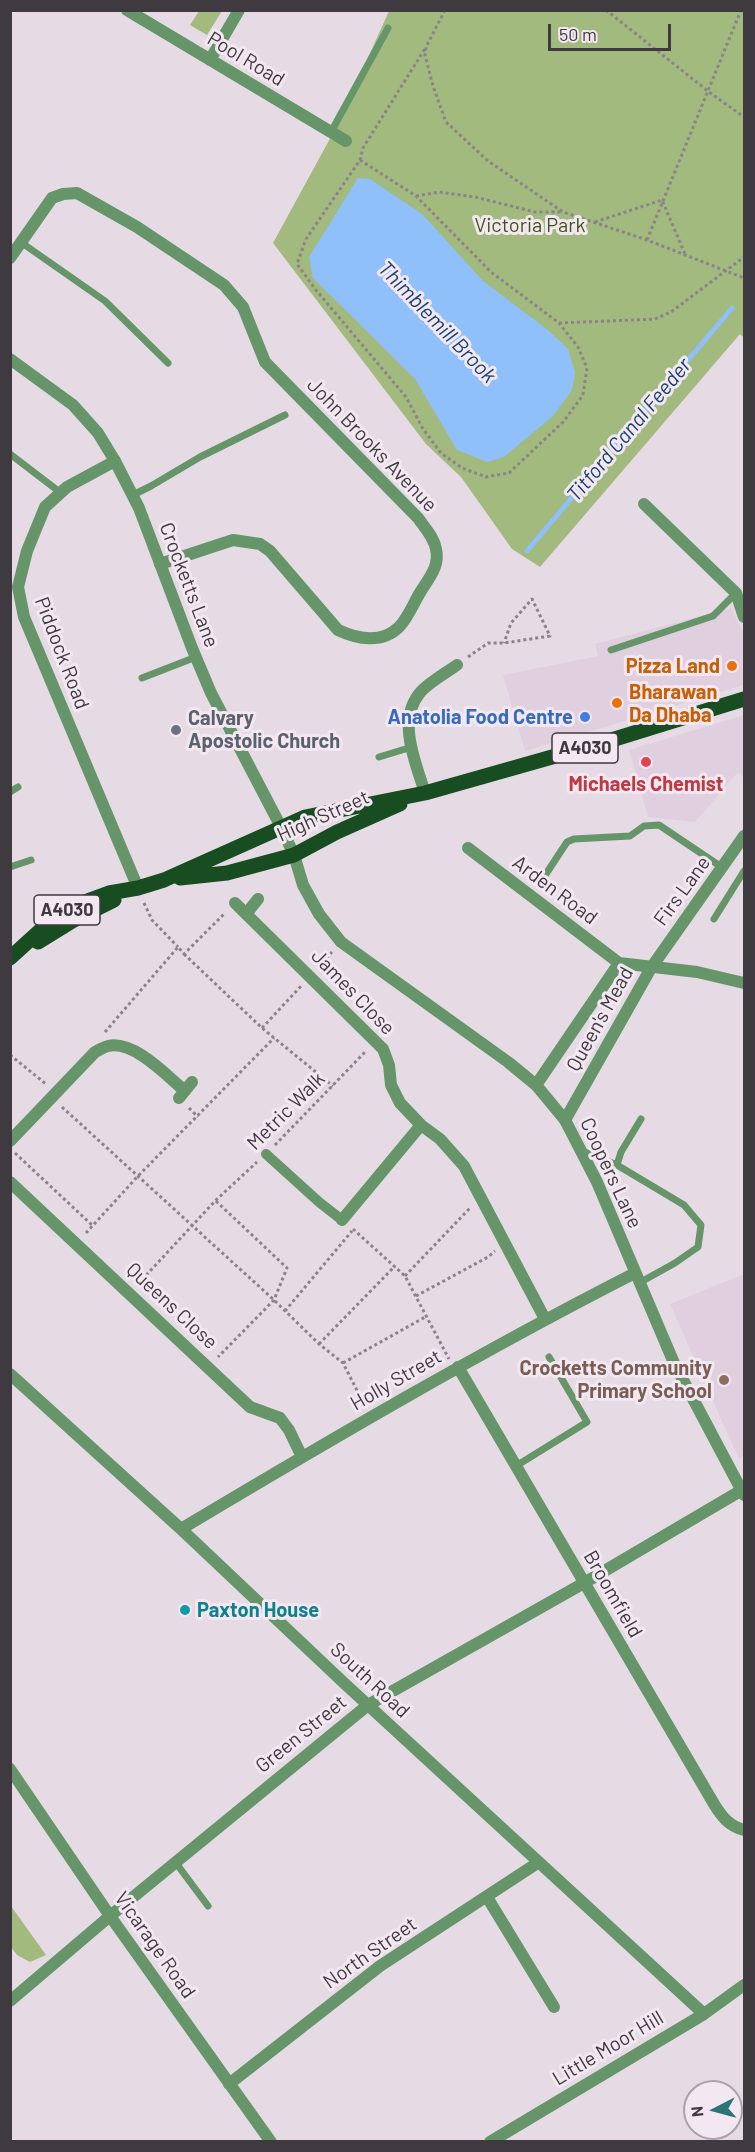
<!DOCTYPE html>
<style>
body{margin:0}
#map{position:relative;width:755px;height:2152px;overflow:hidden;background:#e6dbe5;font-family:Barlow,sans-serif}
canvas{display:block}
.frame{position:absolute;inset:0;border:12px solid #3f3a3f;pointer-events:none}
.north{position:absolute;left:683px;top:2080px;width:60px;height:60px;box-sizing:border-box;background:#f3e8f2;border:2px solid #aba2aa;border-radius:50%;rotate:264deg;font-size:16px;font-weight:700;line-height:24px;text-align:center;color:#3f3a3f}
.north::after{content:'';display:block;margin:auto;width:21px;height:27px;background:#2b7576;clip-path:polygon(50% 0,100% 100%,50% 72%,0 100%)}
.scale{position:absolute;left:548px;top:24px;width:123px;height:27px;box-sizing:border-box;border:3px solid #3f3a3f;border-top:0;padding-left:8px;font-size:18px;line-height:21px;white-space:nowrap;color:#3f3a3f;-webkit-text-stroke:4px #f3e8f2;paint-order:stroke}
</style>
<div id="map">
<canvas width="755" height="2152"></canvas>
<div class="frame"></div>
<div class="north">N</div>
<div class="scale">50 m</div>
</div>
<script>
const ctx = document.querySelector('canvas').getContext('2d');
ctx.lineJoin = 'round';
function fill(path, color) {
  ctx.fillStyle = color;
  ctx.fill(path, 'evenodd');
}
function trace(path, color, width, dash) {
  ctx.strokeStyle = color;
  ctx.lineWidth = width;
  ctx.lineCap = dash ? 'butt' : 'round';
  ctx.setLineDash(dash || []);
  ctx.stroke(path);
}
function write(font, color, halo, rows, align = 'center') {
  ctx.font = font + ' Barlow,sans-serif';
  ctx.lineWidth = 6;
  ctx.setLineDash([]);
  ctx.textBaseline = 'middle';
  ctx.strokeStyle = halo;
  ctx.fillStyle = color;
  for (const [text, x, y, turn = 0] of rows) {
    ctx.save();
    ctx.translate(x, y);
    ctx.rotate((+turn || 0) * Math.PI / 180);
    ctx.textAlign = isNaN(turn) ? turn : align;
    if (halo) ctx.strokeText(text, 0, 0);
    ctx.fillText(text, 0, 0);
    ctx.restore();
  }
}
const built = new Path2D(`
 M731 608 744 634V685L525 751 503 675 598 656 595 644Z
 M744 715V778L738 772 695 822 648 817 629 750Z
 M744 1274V1456L739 1459 670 1304Z`);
const green = new Path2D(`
 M199 11H222L207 35 190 25Z
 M389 11H744V338L740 334 540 567 512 549 461 477 426 444 273 243 339 122Z
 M10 1906H11L46 1955 30 1962 17 1955 11 1947Z`);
const water = new Path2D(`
 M358 178 370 179 422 214 483 281 548 330 568 349 575 372 572 390 553 416 504 457 487 462 457 450 415 379 313 278 309 257Z`);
const stream = new Path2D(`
 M527 551 732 308`);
const path = new Path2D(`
 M445 10 426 47 425 55 433 86 446 122 488 161 563 212 647 240 744 278
 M606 10 709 92 744 117
 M360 160 416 196 491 272 559 323 578 347 587 368 583 395 563 422 509 473 486 477 462 468 441 453 423 429 406 397 316 290 297 264 306 239 360 160 363 148 426 47
 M416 196 439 192 475 197 535 212H561
 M595 222 662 200 685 254
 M647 240 741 10
 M559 323 655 319 671 312 744 257
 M468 657 488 643H504L550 636 532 599 511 623 504 643
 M144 903 152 920 178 947
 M184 954 262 1028 333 1086
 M318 967 332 952
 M262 1028 302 985
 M105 1032 178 947 184 954 225 913
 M10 1055 46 1084
 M62 1107 274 1300 319 1344 343 1363 365 1406
 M189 1108 198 1117
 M275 1145 366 1051
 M15 1153 93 1226
 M216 1201 287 1268 274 1300 218 1357
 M353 1229 405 1276 449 1359
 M86 1233 138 1176 274 1038
 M405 1276 470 1208
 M138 1284 216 1200 257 1162
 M416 1296 488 1257 495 1251
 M285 1311 352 1231
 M319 1344 395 1266
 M343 1363 427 1316`);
const service = new Path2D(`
 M331 132 388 28
 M22 243 105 301 168 363
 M10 454 61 493
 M133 495 151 486 200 457 285 415
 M611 650 713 616 736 593
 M142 678 196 657
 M379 757 412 747
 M10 792 18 787
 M10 867 31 860
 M542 880 567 842 574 839 630 836 644 826 659 825 723 868
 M714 919 744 871
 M582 1151 617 1165 684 1205 701 1225 698 1247 675 1263 639 1283
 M617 1165 621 1152 641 1119
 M516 1466 587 1422 549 1357
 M176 1863 208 1906`);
const pedestrian = new Path2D(`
 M266 1154 319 1202 342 1220`);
const minor = new Path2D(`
 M127 10 346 141
 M210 60 239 10
 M10 258 52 198 63 194 77 193 137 227 224 285 243 307 265 362 418 518C425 528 434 537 436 549 440 566 429 578 421 591 414 602 408 618 399 627 382 644 357 639 338 630L270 551 260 544 233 540 160 564
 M115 461 67 487 45 507 27 551 18 587 24 617 138 888
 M644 504 736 593 744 617
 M425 793C416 763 397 722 419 694 426 684 446 673 457 665
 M468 848 619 963 697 972 744 983
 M235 903 383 1049 389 1065 391 1085 400 1103 421 1125 440 1139 464 1166 545 1319
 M246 914 258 899
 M536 1085 619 963
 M179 1098 192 1082
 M565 1120 651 968 744 836
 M10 1141 95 1052C99 1050 104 1047 108 1046 134 1040 167 1076 185 1091
 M10 1182 250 1407 280 1418 289 1430 302 1457
 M342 1220 421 1125
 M458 1367 714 1804C722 1817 729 1826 744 1830
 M10 1374 181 1529 344 1683 704 2014
 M181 1529C330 1440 480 1352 635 1273
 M10 1769 110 1916 271 2142
 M487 1897 554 2007
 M10 2001 110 1916 368 1705 584 1583 742 1490
 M229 2084 380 1966 539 1862
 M490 2142 704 2014 744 1985`);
const tertiary = new Path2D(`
 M10 359 73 405 98 433 115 461 139 508 192 648 211 693 281 827 294 855 303 885 319 914 341 942 508 1062 536 1085 565 1120 597 1182 674 1363 744 1495`);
const primary = new Path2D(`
 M180 878 227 873 294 855 337 832 400 804
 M38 942 72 921 114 900
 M10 958 54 918 79 904 109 893 138 888 164 880 305 817 425 793 605 742 744 699`);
const markers = [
 [732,666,6,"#e8710a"],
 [617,703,6,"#e8710a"],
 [585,717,6,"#3f7fe0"],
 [176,730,6,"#6b7280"],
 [646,762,6,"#e0444e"],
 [724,1380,6,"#8d6e63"],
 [185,1610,6,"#0f9aa8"]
];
const shields = [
 [585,748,66],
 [67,910,66]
];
const shieldNames = [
 ["A4030",585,748],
 ["A4030",67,910]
];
const streetNames = [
 ["Pool Road",246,59,31],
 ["John Brooks Avenue",372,445,46],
 ["Crocketts Lane",189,585,69],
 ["Piddock Road",62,653,69],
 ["High Street",323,816,-24],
 ["Arden Road",555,890,37],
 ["Firs Lane",682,891,-54],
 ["James Close",353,992,46],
 ["Queen's Mead",600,1019,-61],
 ["Metric Walk",286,1111,-45],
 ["Coopers Lane",611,1173,65],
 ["Queens Close",172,1306,43],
 ["Holly Street",396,1380,-30],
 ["Broomfield",613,1594,60],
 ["South Road",370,1680,43],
 ["Green Street",301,1734,-39],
 ["Vicarage Road",155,1945,55],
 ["North Street",370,1953,-35],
 ["Little Moor Hill",608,2048,-31]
];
const parkNames = [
 ["Victoria Park",530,225]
];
const foodNames = [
 ["Pizza Land",720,666],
 ["Bharawan",629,692,"left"],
 ["Da Dhaba",629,715,"left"]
];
const shopNames = [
 ["Anatolia Food Centre",573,717]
];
const worshipNames = [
 ["Calvary",188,718],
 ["Apostolic Church",188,741]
];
const healthNames = [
 ["Michaels Chemist",646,784]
];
const educationNames = [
 ["Crocketts Community",712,1368],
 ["Primary School",712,1391]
];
const cultureNames = [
 ["Paxton House",197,1610]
];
const waterNames = [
 ["Thimblemill Brook",437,322,46],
 ["Titford Canal Feeder",629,430,-50]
];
fill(built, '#e0cfdf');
fill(green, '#a3ba7e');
fill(water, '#8fc0f9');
trace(stream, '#8fc0f9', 5);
trace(path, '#8b838a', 3, [3, 3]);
trace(service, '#66956a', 7);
trace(pedestrian, '#66956a', 10);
trace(minor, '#66956a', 12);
trace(tertiary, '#66956a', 12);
trace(primary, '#184d21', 15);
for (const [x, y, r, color] of markers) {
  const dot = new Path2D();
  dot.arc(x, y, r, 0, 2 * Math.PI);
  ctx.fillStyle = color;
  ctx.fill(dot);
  trace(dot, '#f3e8f2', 2);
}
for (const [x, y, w] of shields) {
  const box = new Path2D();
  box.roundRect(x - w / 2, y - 15, w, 30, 4.5);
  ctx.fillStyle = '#f3e8f2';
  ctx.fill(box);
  trace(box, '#3f3a3f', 1.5);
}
write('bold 18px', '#3f3a3f', null, shieldNames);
write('20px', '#3f3a3f', '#f3e8f2', streetNames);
write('20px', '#3e5213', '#f3e8f2', parkNames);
write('bold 20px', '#c56008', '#f3e8f2', foodNames, 'right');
write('bold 20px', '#366cbe', '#f3e8f2', shopNames, 'right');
write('bold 20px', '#5b616d', '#f3e8f2', worshipNames, 'left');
write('bold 20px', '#be3a42', '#f3e8f2', healthNames);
write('bold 20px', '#785e54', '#f3e8f2', educationNames, 'right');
write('bold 20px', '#0d838f', '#f3e8f2', cultureNames, 'left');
write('italic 21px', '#18426f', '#f3e8f2', waterNames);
</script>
